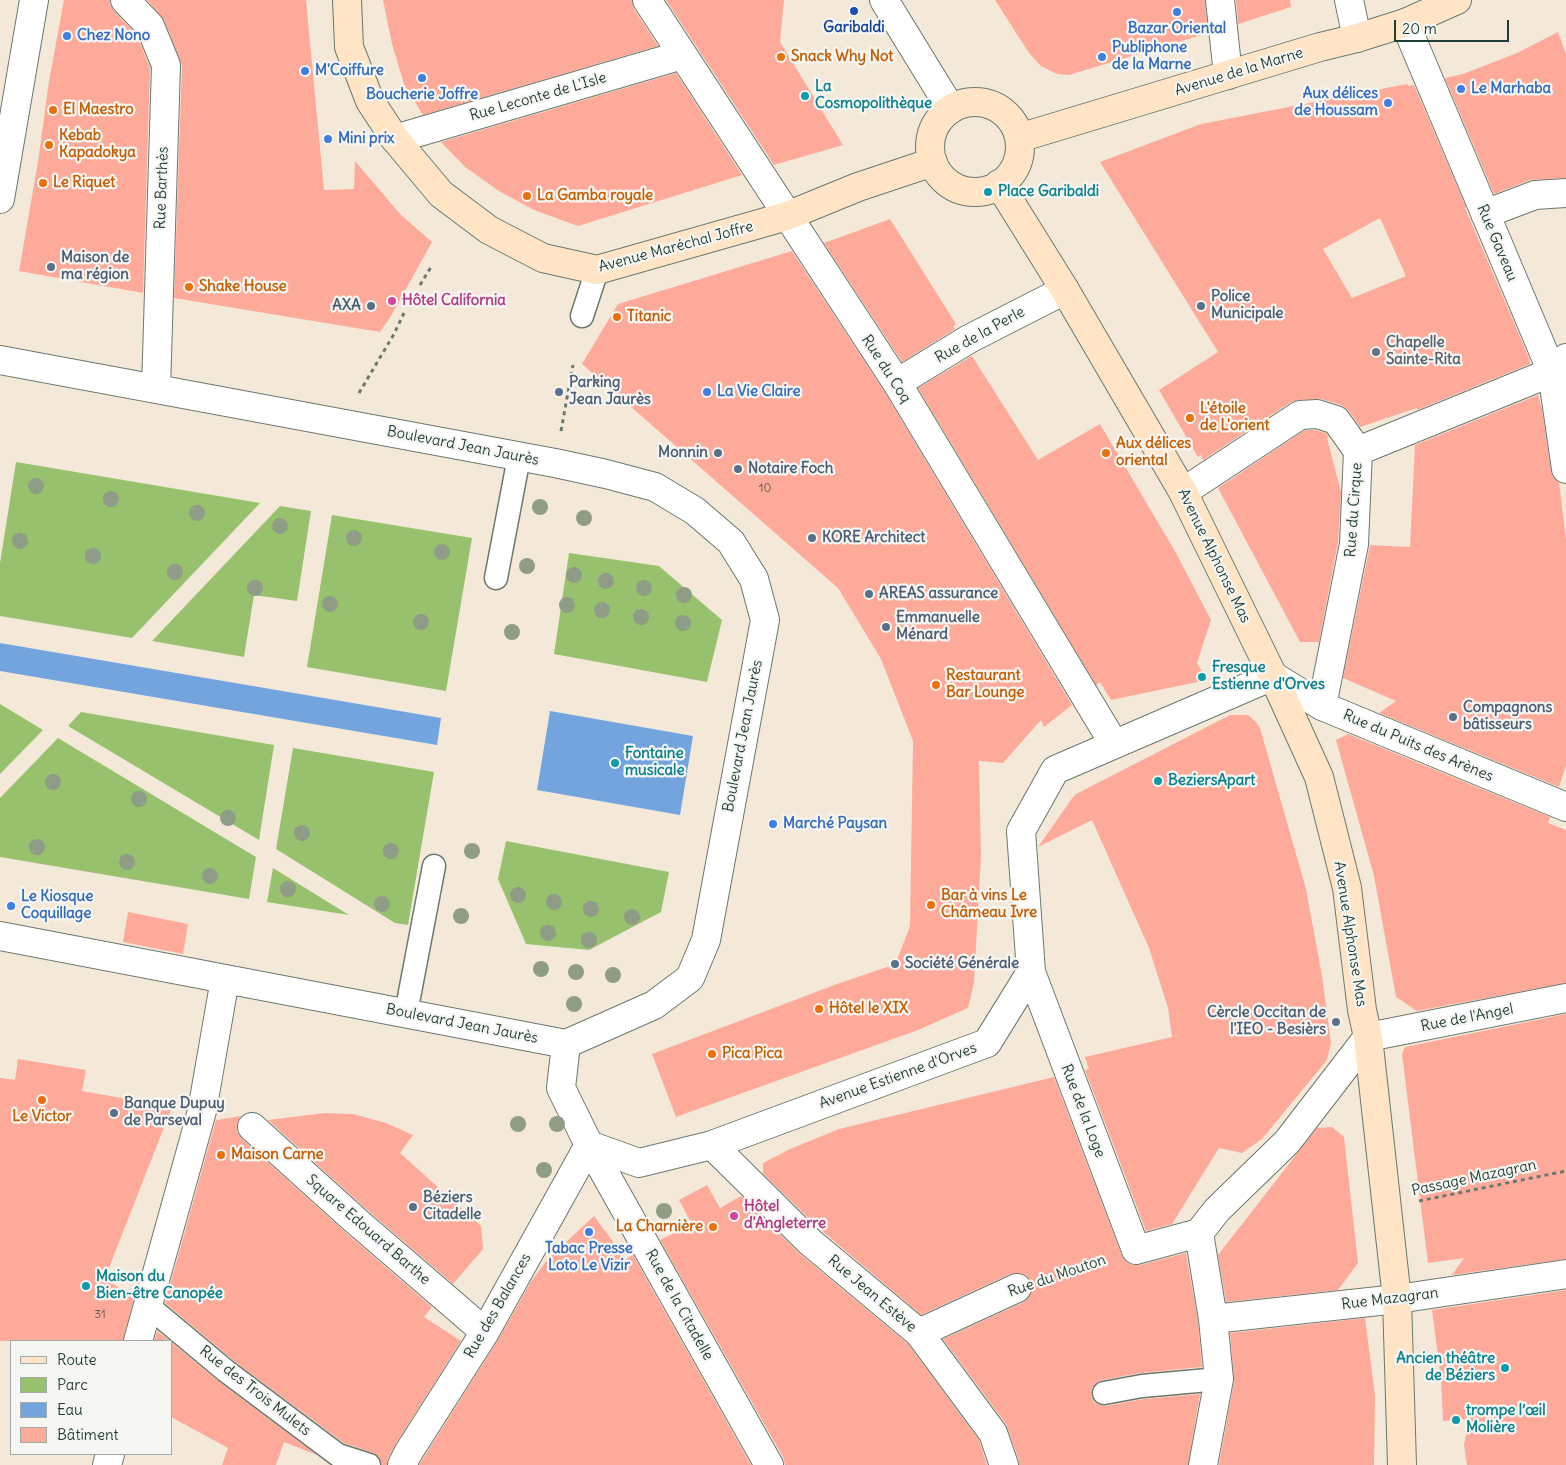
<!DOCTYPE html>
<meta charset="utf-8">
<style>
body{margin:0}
#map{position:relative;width:1566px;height:1465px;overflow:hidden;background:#f4e9d9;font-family:Delius,sans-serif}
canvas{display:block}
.legend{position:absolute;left:10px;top:1340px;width:162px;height:115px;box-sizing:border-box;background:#f6f6f2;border:1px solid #a0aca6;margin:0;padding:6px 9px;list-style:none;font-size:15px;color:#1f3d34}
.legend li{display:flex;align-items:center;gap:10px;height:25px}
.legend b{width:25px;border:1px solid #a0aca6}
.scale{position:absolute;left:1394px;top:20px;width:115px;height:22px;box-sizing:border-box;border:2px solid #1f3d34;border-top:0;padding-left:6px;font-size:15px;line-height:18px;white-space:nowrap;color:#1f3d34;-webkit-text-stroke:4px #f6f6f2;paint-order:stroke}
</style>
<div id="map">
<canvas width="1566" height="1465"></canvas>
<ul class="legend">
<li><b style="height:6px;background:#ffe4c6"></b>Route</li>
<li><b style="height:14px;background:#98c16d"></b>Parc</li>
<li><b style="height:14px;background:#74a4de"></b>Eau</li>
<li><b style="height:14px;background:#feaa9b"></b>Bâtiment</li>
</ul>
<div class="scale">20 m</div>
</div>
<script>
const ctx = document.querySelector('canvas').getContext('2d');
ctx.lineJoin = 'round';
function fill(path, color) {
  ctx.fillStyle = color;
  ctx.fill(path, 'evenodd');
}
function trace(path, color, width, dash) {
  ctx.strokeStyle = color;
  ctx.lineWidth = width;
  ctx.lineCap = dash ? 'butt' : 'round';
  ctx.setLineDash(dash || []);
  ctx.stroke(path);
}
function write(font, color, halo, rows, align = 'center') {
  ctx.font = font + ' Delius,sans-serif';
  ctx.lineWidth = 4.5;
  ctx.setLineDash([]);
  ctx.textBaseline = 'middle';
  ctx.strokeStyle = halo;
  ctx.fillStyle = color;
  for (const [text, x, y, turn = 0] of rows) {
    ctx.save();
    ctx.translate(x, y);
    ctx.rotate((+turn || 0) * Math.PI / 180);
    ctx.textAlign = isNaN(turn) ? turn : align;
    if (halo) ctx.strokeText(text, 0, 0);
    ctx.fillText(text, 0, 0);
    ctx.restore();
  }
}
const green = new Path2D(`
 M16 462 260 503 132 638 0 616V563Z
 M280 506 311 511 297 601 254 595 244 657 152 641Z
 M332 515 472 538 446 691 307 667Z
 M569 553 659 566 722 620 707 682 554 654Z
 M0 704 43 730 0 774Z
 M81 712 274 745 259 840 68 726Z
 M58 738 256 857 249 899 0 857V798Z
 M293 748 434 772 408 925 395 923 276 849Z
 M506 841 669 872 661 912 589 950 526 944 498 879Z
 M273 868 349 915 267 902Z`);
const water = new Path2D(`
 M0 643 441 718 437 745 0 671Z
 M550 711 693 736 680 815 537 790Z`);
const building = new Path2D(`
 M64 0H110V4L114 11 137 35 150 68 143 293 19 271 38 162 49 81Z
 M147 0H306L324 190 354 189 355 161 401 215 432 242 391 316 380 332 174 298 182 65 164 20Z
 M383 0H632L634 9 658 46 423 115 404 84 392 44Z
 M666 0H784L780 42 843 145 774 165Z
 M995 0H1205L1208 33 1069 75 1057 74 1041 66 1029 53Z
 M1236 0H1290L1291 7 1238 24Z
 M1558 32 1566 54V178L1530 180 1494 194 1445 78 1463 74 1517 53Z
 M676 73 742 175 578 226 534 210 499 191 465 167 441 142Z
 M1407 84 1409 86 1414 85 1466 207 1465 208 1529 358 1530 364 1417 410V408L1360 427 1349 411 1341 405 1321 399 1299 400 1291 402 1203 460 1201 455 1198 457 1159 390 1218 352 1100 162 1201 124ZM1380 218 1406 276 1352 298 1323 249Z
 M890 219 956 324 953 326 955 329 902 362 824 243Z
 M792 251 884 391 1072 705 1044 727 1041 720 1003 763 979 761 981 856 974 983 968 1008 918 1030 676 1117 652 1054 837 984 887 967 894 968 910 926 913 741 881 659 838 588 582 364 618 304Z
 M972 356 1038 460 1100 424 1176 553 1211 620 1197 663 1207 680 1111 700 1100 682 1096 685 918 388Z
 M1538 395 1542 409 1551 471 1553 478 1559 482 1566 539V765L1559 787 1379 713 1396 701 1343 678 1370 545 1410 547 1415 445Z
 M1305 430H1315L1326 433 1329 438H1327L1341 492 1338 542 1319 642H1300L1218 488Z
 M1230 715H1248L1256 722 1260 728 1306 889 1322 976 1331 1043 1327 1060 1262 1139 1242 1153 1219 1148 1172 1224 1146 1231 1085 1070 1089 1069 1085 1057 1172 1037 1168 1008 1149 948 1092 820 1038 847 1073 797 1076 794Z
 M1348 734 1550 817 1548 823 1566 830V983L1417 1011 1396 997 1374 876 1336 740Z
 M128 912 188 924 183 954 123 942Z
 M1566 1014V1259L1452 1275 1464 1258 1428 1263 1402 1054 1405 1047Z
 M18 1059 86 1070 82 1091 172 1107 105 1278 134 1298 123 1341H0V1078L15 1080Z
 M1054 1077 1122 1256 1126 1262 1133 1265H1140L1186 1253 1198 1321 1202 1367 1141 1373 1102 1380 1096 1383 1092 1388 1091 1396 1094 1402 1099 1405 1106 1406 1144 1399 1200 1394 1188 1465H1019V1460L1006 1424 943 1339 1024 1302 1029 1297 1032 1290 1031 1282 1026 1276 1019 1273 1010 1274 921 1315 821 1230 763 1174V1163L790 1149 839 1129Z
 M325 1113 353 1114 386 1123 413 1135 400 1153 481 1226 483 1249 453 1284 365 1208 268 1120Z
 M241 1116 237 1124V1132L242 1139 345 1232 432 1307 424 1317 461 1341 395 1445 388 1458 387 1465H382L379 1457 373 1453 344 1443 234 1361 165 1303 216 1120Z
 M1332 1127 1344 1137 1358 1263 1338 1290 1226 1302 1218 1255 1317 1128Z
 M707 1185 720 1208 741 1196 800 1254 908 1344 979 1440 987 1465H785L783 1457 660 1240 692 1224 679 1200Z
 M594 1216 626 1259 633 1255 751 1465H419L498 1340 532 1280 547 1260Z
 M1566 1290V1465H1467L1464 1445 1469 1419 1443 1421 1441 1380 1432 1310Z
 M1365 1318 1375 1396 1374 1465H1219L1234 1382 1230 1333Z
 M157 1331 170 1341H154Z
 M171 1342 218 1381 317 1455 284 1442 276 1465H222L228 1448 171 1417Z`);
const path = new Path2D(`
 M420 285 431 267
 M359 393 394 334 404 313
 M561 431 573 365
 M1419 1201 1566 1171
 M1048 1278 1104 1260`);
const service = new Path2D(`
 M582 316 597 270
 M496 578 519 457
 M406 1013 434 866
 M147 1305 226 1371 338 1455 369 1465
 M1104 1393 1142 1386 1219 1379`);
const pedestrian = new Path2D(`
 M897 383 969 339 1065 290
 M589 1145 769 1465`);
const minor = new Path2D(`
 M125 0 150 26 166 65 156 389
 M647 0 897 383 1114 744
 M1220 0 1228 75
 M1349 0 1357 38
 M1405 23 1552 372 1566 469
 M395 139 682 55
 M0 199 34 0
 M1485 214 1535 195 1566 193
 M0 360 555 463 606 474 655 487 695 511 731 542 754 579 765 620 706 940 690 978 654 1005 566 1044 0 936
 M1183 492 1300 415 1317 414 1336 420 1358 451
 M1322 706 1354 544 1358 451 1552 372 1566 358
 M1031 972 1136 1250 1199 1233
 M566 1044 561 1088 589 1145
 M252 1127 355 1220 485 1332
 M589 1145 639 1163 712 1145 987 1043 1031 972 1021 831 1055 770 1273 676
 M712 1145 810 1242 919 1333 993 1433 1004 1465
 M1213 1319 1397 1299 1566 1274
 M919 1333 1017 1288
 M138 1341 202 1111 225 979
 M107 1465 110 1454
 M402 1465 408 1453 485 1332 589 1145
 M1203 1465 1219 1379 1213 1319 1199 1233 1217 1210 1287 1142 1368 1037 1566 998`);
const tertiary = new Path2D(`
 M884 0 951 109
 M1273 676 1322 706 1566 807`);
const secondary = new Path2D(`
 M347 0 349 47 370 101 395 139 441 194 489 230 543 258 597 270 787 216 858 187 933 162
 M930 147a45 45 0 1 1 90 0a45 45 0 1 1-90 0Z
 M1019 138 1320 47 1357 38 1405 23 1457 0
 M999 184 1065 290 1183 492 1273 676 1319 777 1347 888 1362 1010 1368 1037 1397 1299 1402 1465`);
const trees = [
 [36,486],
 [111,499],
 [540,507],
 [197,513],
 [584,518],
 [280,526],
 [354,538],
 [20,541],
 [442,552],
 [93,556],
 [527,566],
 [175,572],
 [574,575],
 [606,581],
 [255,588],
 [644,588],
 [684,595],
 [330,604],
 [567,605],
 [602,610],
 [641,617],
 [421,622],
 [683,623],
 [512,632],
 [53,782],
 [139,799],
 [228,818],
 [302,833],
 [37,847],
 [391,851],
 [472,851],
 [127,862],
 [210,876],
 [288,889],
 [518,895],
 [554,902],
 [382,904],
 [591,909],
 [461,916],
 [632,917],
 [548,933],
 [589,940],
 [541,969],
 [576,972],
 [613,975],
 [574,1004],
 [518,1124],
 [557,1124],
 [544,1170],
 [664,1211]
];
const markers = [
 [854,11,5,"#1a4fb4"],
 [1177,12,5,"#3f7fe0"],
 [67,36,5,"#3f7fe0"],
 [781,57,5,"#e8710a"],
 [1102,57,5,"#3f7fe0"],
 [305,71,5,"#3f7fe0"],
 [422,78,5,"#3f7fe0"],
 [1461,89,5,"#3f7fe0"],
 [805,96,5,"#0f9aa8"],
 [1388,103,5,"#3f7fe0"],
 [53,110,5,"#e8710a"],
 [328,139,5,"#3f7fe0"],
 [49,145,5,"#e8710a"],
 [43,183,5,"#e8710a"],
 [988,192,5,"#0f9aa8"],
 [527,196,5,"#e8710a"],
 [51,267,5,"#5c6f8a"],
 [189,287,5,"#e8710a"],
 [392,301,5,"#d1479c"],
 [371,306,5,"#5c6f8a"],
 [1201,306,5,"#5c6f8a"],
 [617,317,5,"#e8710a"],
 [1376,352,5,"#6b7280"],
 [559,392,5,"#5c6f8a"],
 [707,392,5,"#3f7fe0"],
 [1190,418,5,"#e8710a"],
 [718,453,5,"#5c6f8a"],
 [1106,453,5,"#e8710a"],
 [738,469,5,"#5c6f8a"],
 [812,538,5,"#5c6f8a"],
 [869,594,5,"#5c6f8a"],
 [886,627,5,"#5c6f8a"],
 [1202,677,5,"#0f9aa8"],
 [936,685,5,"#e8710a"],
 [1453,717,5,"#5c6f8a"],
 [615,763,5,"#0f9aa8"],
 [1158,781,5,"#0f9aa8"],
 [773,824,5,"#3f7fe0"],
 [931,905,5,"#e8710a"],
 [11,906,5,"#3f7fe0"],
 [895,964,5,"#5c6f8a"],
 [819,1009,5,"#e8710a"],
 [1336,1022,5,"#5c6f8a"],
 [712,1054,5,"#e8710a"],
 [42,1100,5,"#e8710a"],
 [114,1113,5,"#5c6f8a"],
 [221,1155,5,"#e8710a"],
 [413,1207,5,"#5c6f8a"],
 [734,1216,5,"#d1479c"],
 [713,1227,5,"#e8710a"],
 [589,1232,5,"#3f7fe0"],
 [86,1286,5,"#0f9aa8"],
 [1505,1368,5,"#0f9aa8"],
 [1456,1420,5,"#0f9aa8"]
];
const numberNames = [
 ["10",765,489],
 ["31",100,1315]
];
const transitNames = [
 ["Garibaldi",854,28]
];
const shopNames = [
 ["Bazar Oriental",1177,29,"center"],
 ["Chez Nono",77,36],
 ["Publiphone",1112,48],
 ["de la Marne",1112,65],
 ["M'Coiffure",315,71],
 ["Le Marhaba",1471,89],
 ["Aux délices",1378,94,"right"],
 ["de Houssam",1378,111,"right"],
 ["Boucherie Joffre",422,95,"center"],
 ["Mini prix",338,139],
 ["La Vie Claire",717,392],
 ["Marché Paysan",783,824],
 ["Le Kiosque",21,897],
 ["Coquillage",21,914],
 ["Tabac Presse",589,1249,"center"],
 ["Loto Le Vizir",589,1266,"center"]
];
const foodNames = [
 ["Snack Why Not",791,57],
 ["El Maestro",63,110],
 ["Kebab",59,136],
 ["Kapadokya",59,153],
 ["Le Riquet",53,183],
 ["La Gamba royale",537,196],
 ["Shake House",199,287],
 ["Titanic",627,317],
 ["L'étoile",1200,409],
 ["de L'orient",1200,426],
 ["Aux délices",1116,444],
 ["oriental",1116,461],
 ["Restaurant",946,676],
 ["Bar Lounge",946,693],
 ["Bar à vins Le",941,896],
 ["Châmeau Ivre",941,913],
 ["Hôtel le XIX",829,1009],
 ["Pica Pica",722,1054],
 ["Le Victor",42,1117,"center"],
 ["Maison Carne",231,1155],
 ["La Charnière",703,1227,"right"]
];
const streetNames = [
 ["Avenue de la Marne",1239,72,-17],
 ["Rue Leconte de L'Isle",538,97,-16],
 ["Rue Barthès",162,188,-88],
 ["Rue Gaveau",1497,243,67],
 ["Avenue Maréchal Joffre",676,247,-15],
 ["Rue de la Perle",980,335,-29],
 ["Rue du Coq",886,369,57],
 ["Boulevard Jean Jaurès",463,446,11],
 ["Rue du Cirque",1354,510,-86],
 ["Avenue Alphonse Mas",1214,556,64],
 ["Boulevard Jean Jaurès",743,736,-79],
 ["Rue du Puits des Arènes",1418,746,23],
 ["Avenue Alphonse Mas",1350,934,81],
 ["Rue de l'Angel",1467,1018,-11],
 ["Boulevard Jean Jaurès",462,1024,11],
 ["Avenue Estienne d'Orves",898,1076,-20],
 ["Rue de la Loge",1083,1111,69],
 ["Passage Mazagran",1474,1178,-12],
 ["Square Edouard Barthe",368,1230,41],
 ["Rue du Mouton",1057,1276,-19],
 ["Rue Jean Estève",872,1294,40],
 ["Rue Mazagran",1390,1299,-7],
 ["Rue de la Citadelle",679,1305,61],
 ["Rue des Balances",498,1306,-60],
 ["Rue des Trois Mulets",255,1391,38]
];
const cultureNames = [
 ["La",815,87],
 ["Cosmopolithèque",815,104],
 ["Place Garibaldi",998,192],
 ["Fresque",1212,668],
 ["Estienne d'Orves",1212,685],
 ["Fontaine",625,754],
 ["musicale",625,771],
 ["BeziersApart",1168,781],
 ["Maison du",96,1277],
 ["Bien-être Canopée",96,1294],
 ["Ancien théâtre",1495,1359,"right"],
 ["de Béziers",1495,1376,"right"],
 ["trompe l’œil",1466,1411],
 ["Molière",1466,1428]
];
const serviceNames = [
 ["Maison de",61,258],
 ["ma région",61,275],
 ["Police",1211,297],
 ["Municipale",1211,314],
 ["AXA",361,306,"right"],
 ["Parking",569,383],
 ["Jean Jaurès",569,400],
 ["Monnin",708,453,"right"],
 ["Notaire Foch",748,469],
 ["KORE Architect",822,538],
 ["AREAS assurance",879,594],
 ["Emmanuelle",896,618],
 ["Ménard",896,635],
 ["Compagnons",1463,708],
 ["bâtisseurs",1463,725],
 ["Société Générale",905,964],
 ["Cèrcle Occitan de",1326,1013,"right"],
 ["l'IEO - Besièrs",1326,1030,"right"],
 ["Banque Dupuy",124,1104],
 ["de Parseval",124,1121],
 ["Béziers",423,1198],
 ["Citadelle",423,1215]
];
const hotelNames = [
 ["Hôtel California",402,301],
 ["Hôtel",744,1207],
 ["d'Angleterre",744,1224]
];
const worshipNames = [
 ["Chapelle",1386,343],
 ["Sainte-Rita",1386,360]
];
fill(green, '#98c16d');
fill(water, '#74a4de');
fill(building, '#feaa9b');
trace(service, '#6a796e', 25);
trace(pedestrian, '#6a796e', 30);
trace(minor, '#6a796e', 30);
trace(tertiary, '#6a796e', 30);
trace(secondary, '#6a796e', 30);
trace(path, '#6a796e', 3, [4, 4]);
trace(service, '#fff', 22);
trace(pedestrian, '#fff', 28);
trace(minor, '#fff', 28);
trace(tertiary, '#fff', 28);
trace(secondary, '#ffe4c6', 28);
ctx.fillStyle = '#8f9d86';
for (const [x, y] of trees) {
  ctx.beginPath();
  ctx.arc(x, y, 8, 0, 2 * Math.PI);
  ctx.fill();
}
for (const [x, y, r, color] of markers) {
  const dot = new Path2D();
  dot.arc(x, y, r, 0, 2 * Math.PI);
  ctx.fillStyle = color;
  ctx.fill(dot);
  trace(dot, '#f6f6f2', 2);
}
write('12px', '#57584e', null, numberNames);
write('bold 15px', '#164399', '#f6f6f2', transitNames);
write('bold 15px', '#366cbe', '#f6f6f2', shopNames, 'left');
write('bold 15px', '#c56008', '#f6f6f2', foodNames, 'left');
write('15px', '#1f3d34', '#f6f6f2', streetNames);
write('bold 15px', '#0d838f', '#f6f6f2', cultureNames, 'left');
write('bold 15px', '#4e5e75', '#f6f6f2', serviceNames, 'left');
write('bold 15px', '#b23c85', '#f6f6f2', hotelNames, 'left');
write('bold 15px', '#5b616d', '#f6f6f2', worshipNames, 'left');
</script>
